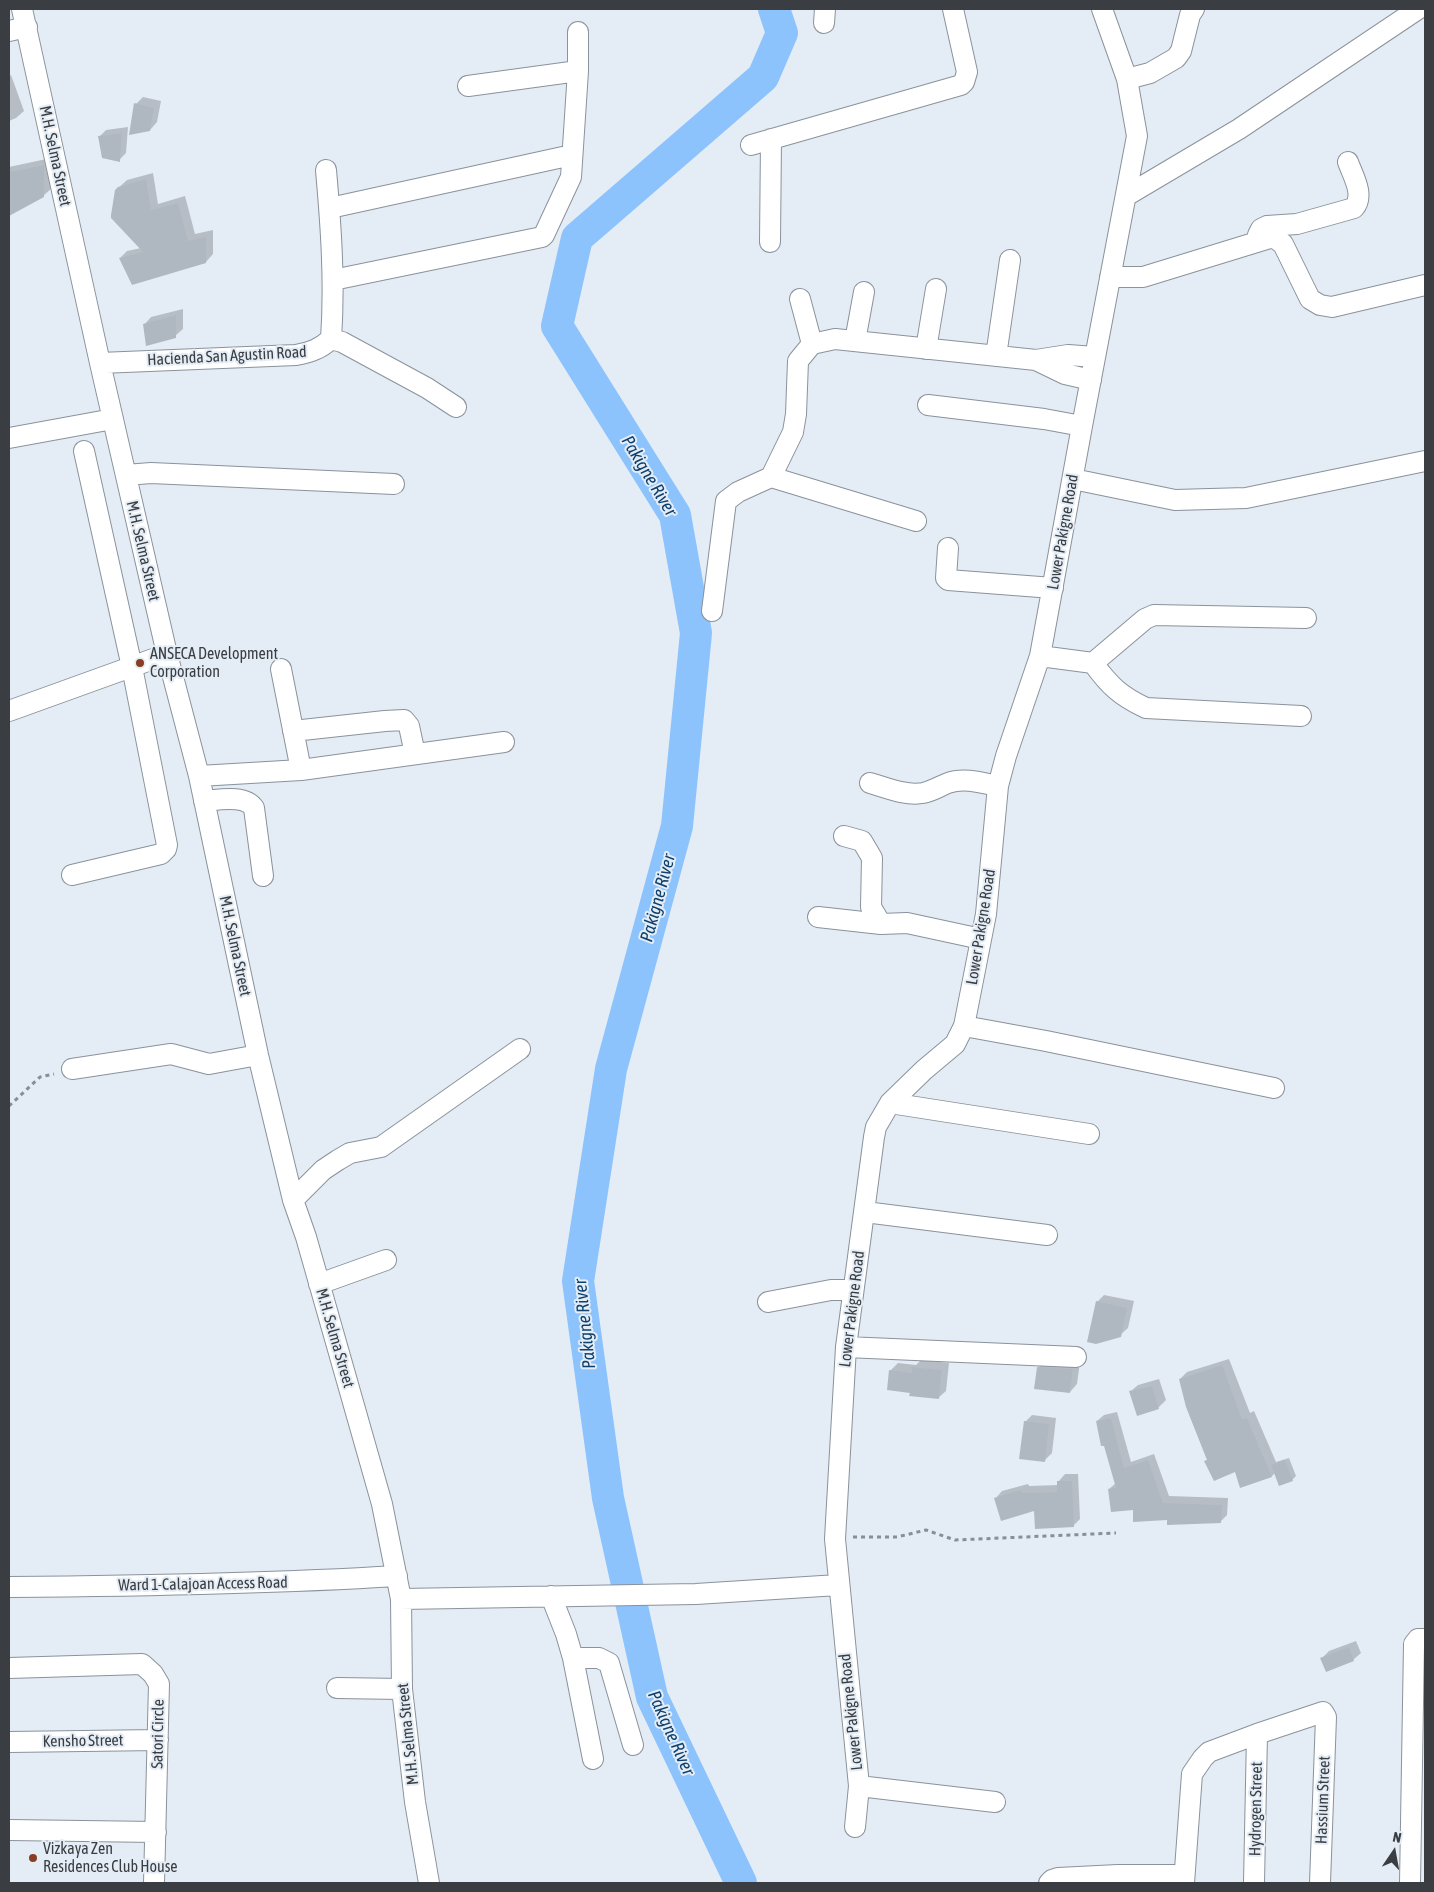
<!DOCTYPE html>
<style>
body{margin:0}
#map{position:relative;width:1434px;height:1892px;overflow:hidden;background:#e4edf6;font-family:"Asap Condensed",sans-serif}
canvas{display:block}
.frame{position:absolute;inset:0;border:10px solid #3a3d41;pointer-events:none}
.north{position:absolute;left:1369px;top:1827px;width:50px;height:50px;-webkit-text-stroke:4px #e4edf6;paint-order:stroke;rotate:12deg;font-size:14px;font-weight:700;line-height:20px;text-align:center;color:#3a3d41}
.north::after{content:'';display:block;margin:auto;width:18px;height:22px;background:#3a3d41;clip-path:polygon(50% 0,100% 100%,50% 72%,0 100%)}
</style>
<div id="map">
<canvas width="1434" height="1892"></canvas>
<div class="frame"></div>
<div class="north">N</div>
</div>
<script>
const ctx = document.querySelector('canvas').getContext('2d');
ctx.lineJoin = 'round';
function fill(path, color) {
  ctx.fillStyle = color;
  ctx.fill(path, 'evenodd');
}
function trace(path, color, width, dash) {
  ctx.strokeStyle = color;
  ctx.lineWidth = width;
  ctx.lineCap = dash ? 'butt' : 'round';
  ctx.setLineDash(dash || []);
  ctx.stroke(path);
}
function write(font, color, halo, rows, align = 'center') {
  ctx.font = font + ' "Asap Condensed",sans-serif';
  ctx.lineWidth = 4;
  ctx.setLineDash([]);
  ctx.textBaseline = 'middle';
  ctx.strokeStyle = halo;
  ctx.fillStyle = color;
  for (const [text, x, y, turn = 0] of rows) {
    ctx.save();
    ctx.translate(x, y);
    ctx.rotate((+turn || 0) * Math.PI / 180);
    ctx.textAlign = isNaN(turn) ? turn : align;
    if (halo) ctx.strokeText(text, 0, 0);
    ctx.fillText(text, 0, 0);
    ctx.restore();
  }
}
const shadow = new Path2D(`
 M11 75 24 111 16 118 9 121V76Z
 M143 97 161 101 157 122 150 130 136 104Z
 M128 127 126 153 119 160 99 137 106 130Z
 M51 158V189L43 196 9 215V167Z
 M153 173 158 204 185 196 195 234 213 230V254L206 262 120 258 127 251 141 248 116 190 127 180Z
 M183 309V329L175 336 144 325 151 317Z
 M1104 1295 1134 1301 1128 1328 1120 1335 1097 1302Z
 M1229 1359 1250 1413 1254 1411 1276 1462 1289 1458 1296 1476 1292 1480 1275 1473 1272 1476 1235 1470 1206 1461 1208 1459 1180 1379 1187 1372Z
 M921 1360 949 1363 946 1391 938 1398 911 1392 890 1371 898 1363 916 1365Z
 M1045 1360 1080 1362 1077 1384 1070 1392 1038 1368Z
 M1159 1379 1166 1400 1158 1408 1130 1392 1138 1385Z
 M1117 1412 1131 1462 1154 1454 1169 1496 1228 1498 1227 1515 1220 1522 1168 1519 1134 1508 1109 1489 1116 1483 1097 1421 1104 1415Z
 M1032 1415 1056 1418 1052 1453 1044 1461 1025 1422Z
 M1065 1474H1078L1080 1519 1073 1526 1036 1510 995 1499 1002 1491 1028 1484 1029 1486 1058 1485V1482Z
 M1356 1641 1361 1653 1353 1660 1322 1658 1329 1651Z`);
const river = new Path2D(`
 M741 1883 652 1697 608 1498 578 1281 611 1069 677 826 696 633 675 515 557 326 577 238 763 77 782 33 774 9`);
const building = new Path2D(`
 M134 103 154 108 150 131 129 135Z
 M122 133 120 162 102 158 98 136Z
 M44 165V197L9 216V172Z
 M146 179 151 210 178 203 188 241 206 237V263L132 285 119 258 143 252 111 218V215L115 190 118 187Z
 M176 315V338L146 346 143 324Z
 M1096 1301 1127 1308 1121 1337 1096 1344 1087 1342Z
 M1222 1365 1242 1419 1247 1418 1272 1477 1240 1488 1235 1472 1214 1481 1204 1461 1207 1460 1186 1407 1179 1379Z
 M912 1367 942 1370 939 1399 909 1396 910 1393 887 1390 889 1370 912 1373Z
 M1037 1367 1073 1369 1070 1393 1034 1389Z
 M1152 1386 1159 1409 1137 1416 1129 1391Z
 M1111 1418 1124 1468 1148 1460 1163 1503 1222 1505 1221 1523 1167 1525V1520L1133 1522V1510L1111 1512 1108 1489 1116 1488 1104 1446H1101L1096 1421Z
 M1024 1421 1049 1424 1045 1462 1019 1459Z
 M1285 1460 1293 1481 1279 1486 1271 1465Z
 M1057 1481H1072L1074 1527 1035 1529 1034 1511 1001 1521 994 1498 1021 1490 1022 1493 1057 1492Z
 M1349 1647 1354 1661 1326 1672 1320 1658Z`);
const path = new Path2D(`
 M9 1106 40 1077 54 1074
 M853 1537H897L926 1530 955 1540 1116 1533`);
const minor = new Path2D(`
 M22 9 100 363 167 654 199 776 258 1055 293 1200 306 1237 382 1504 401 1599 402 1689 415 1802 429 1883
 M824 23 825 9
 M9 31 27 27
 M1127 79 1150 73 1176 58 1181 51 1190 15 1194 9
 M468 86 578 71
 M751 145 961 85 964 82 967 72 953 9
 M1126 196 1239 129 1418 9
 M330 208 572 155
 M1258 235 1261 229 1267 226 1297 224 1354 208C1365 195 1353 176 1348 162
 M770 242 771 139
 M1110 277H1143L1270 238 1276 239 1283 244 1310 299 1320 305 1332 307 1425 285
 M333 280 542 237 544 235 571 177 578 71V32
 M800 299 812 344
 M331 339 342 342 427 388 456 407
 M855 341 864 292
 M926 349 936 289
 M996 356 1010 260
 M100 363 296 355C311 352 320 349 331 339 335 283 331 227 326 170
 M1091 380 1065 374 1036 360 1068 355 1095 357
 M928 405 1044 419 1082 426
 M9 438 113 419
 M126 475 151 473 394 484
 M1073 479 1175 500 1246 498 1425 461
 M916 521 771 477 793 432 796 414 798 361 812 344 835 339 1036 360
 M948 548 946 578 948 580 1053 588
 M712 611 726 501 738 492 771 477
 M1040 656 1093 663 1145 619 1154 615 1306 618
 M1093 663C1109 685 1120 696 1146 708L1301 716
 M281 669 301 770
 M9 711 167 654
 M293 731 385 721 404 720 409 726 415 754
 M199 776 301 770 504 742
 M870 783C887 788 906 796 923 793 933 791 940 786 948 783 964 777 983 783 998 786
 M204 801C218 800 245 794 254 808L263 876
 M844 836 862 841 872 858 871 907 881 924
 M72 875 161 854 166 849 167 845 132 667 84 451
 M818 917 881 924 907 923 981 939
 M964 1026 1046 1041 1274 1088
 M72 1069 171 1054 209 1064 258 1055
 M890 1103 1089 1134
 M293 1200 323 1170 338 1160 350 1153 381 1147 520 1049
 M865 1212 1047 1235
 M319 1284 386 1260
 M768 1302 831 1290H853
 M846 1347 1076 1357
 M9 1587C138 1586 267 1584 397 1576
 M551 1596 566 1634 573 1658 593 1759
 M401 1599 696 1594 838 1585
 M573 1658H599L609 1663 633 1745
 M9 1668 142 1664 153 1674 159 1684 154 1883
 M337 1688 402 1689
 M9 1742 158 1740
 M859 1786 995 1802
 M855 1827 859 1786 835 1539 846 1347 874 1137 876 1127 890 1103 924 1070 955 1044 964 1026 986 914 998 786 1006 756 1040 656 1082 426 1137 136 1127 79 1102 9
 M9 1830 156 1832
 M1049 1883 1052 1880 1058 1878 1118 1875H1184
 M1184 1883 1192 1774 1203 1758 1209 1752 1257 1734 1323 1712 1326 1717 1320 1883
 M1254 1883 1257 1734
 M1410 1883 1414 1644 1418 1639H1425`);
const markers = [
 [140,663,5,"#873e23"],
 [33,1858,5,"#873e23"]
];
const streetNames = [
 ["M.H. Selma Street",55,156,78],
 ["Hacienda San Agustin Road",227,356,-3],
 ["Lower Pakigne Road",1063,532,-80],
 ["M.H. Selma Street",143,551,77],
 ["Lower Pakigne Road",981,927,-81],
 ["M.H. Selma Street",235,946,78],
 ["Lower Pakigne Road",852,1309,-83],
 ["M.H. Selma Street",335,1338,74],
 ["Ward 1-Calajoan Access Road",203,1584,-1],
 ["Lower Pakigne Road",851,1712,-96],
 ["Satori Circle",158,1734,-89],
 ["M.H. Selma Street",408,1734,-96],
 ["Kensho Street",83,1741,-1],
 ["Hassium Street",1323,1800,-88],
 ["Hydrogen Street",1256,1809,-89]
];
const poiNames = [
 ["ANSECA Development",150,654],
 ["Corporation",150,672],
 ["Vizkaya Zen",43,1849],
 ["Residences Club House",43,1867]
];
const waterNames = [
 ["Pakigne River",649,476,59],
 ["Pakigne River",658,898,-75],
 ["Pakigne River",585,1324,-96],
 ["Pakigne River",671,1733,66]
];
fill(shadow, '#0003');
trace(river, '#8cc3fd', 32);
fill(building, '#afb8c1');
trace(minor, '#8a929b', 22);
trace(path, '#888e94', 3, [4, 4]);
trace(minor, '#fff', 20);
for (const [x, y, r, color] of markers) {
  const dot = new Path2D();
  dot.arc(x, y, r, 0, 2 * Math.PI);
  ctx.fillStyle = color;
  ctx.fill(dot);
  trace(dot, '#e4edf6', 2);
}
write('16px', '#3a3d41', '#e4edf6', streetNames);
write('16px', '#3a3d41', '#e4edf6', poiNames, 'left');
write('italic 18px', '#0f416e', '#e4edf6', waterNames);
</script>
